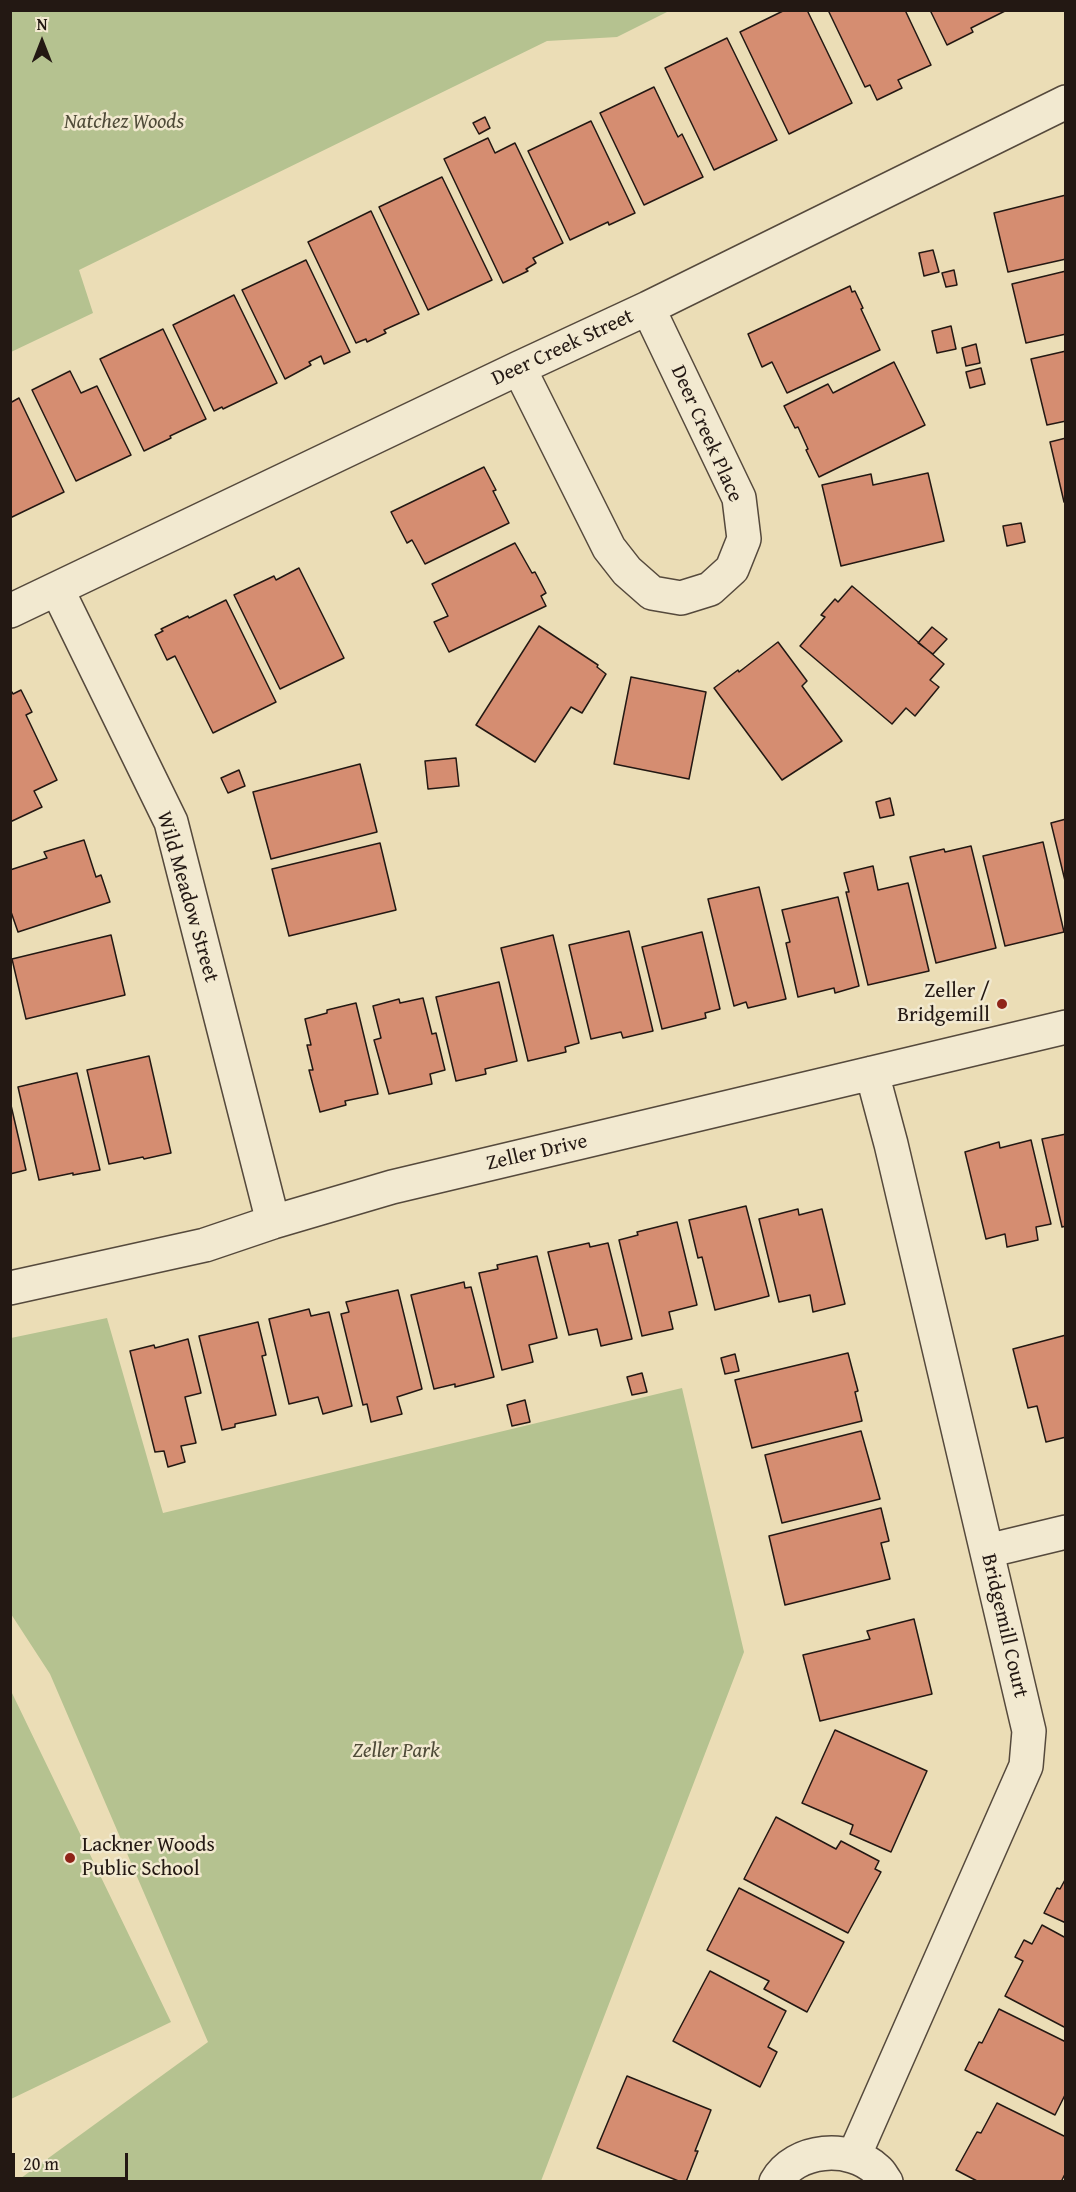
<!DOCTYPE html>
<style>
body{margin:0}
#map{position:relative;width:1076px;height:2192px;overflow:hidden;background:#ebddb6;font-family:"Gentium Book Plus",serif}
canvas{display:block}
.frame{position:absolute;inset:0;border:12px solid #231813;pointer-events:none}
.north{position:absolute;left:12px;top:12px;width:60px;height:60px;-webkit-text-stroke:4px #f2e9d0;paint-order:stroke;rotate:0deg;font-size:16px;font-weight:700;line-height:24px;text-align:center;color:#231813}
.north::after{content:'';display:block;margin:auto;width:21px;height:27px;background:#231813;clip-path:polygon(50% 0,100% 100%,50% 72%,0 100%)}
.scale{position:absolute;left:12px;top:2153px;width:116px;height:27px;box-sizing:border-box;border:3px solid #231813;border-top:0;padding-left:8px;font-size:18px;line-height:21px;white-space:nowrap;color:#231813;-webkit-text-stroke:4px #f2e9d0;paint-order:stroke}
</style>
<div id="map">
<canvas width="1076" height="2192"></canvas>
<div class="frame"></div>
<div class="north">N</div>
<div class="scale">20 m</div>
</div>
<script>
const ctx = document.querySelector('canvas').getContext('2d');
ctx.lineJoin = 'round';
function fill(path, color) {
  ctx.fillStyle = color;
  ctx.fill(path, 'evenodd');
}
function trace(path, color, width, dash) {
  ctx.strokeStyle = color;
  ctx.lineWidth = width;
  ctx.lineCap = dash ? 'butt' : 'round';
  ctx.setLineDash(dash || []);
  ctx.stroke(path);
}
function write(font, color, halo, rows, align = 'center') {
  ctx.font = font + ' "Gentium Book Plus",serif';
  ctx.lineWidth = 5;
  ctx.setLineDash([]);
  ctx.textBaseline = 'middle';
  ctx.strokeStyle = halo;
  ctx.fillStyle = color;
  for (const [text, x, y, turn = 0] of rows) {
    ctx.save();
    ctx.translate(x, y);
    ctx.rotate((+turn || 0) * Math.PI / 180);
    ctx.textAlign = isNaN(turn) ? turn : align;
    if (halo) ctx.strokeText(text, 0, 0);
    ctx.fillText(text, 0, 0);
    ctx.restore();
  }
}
const green = new Path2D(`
 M10 11 11 10 669 11 617 37 547 41 79 270 93 313 11 352Z
 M107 1318 163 1513 682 1388 744 1652 541 2181H21V2178L208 2042 50 1674 11 1614V1338Z
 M11 1691 171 2022 11 2099H10Z`);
const building = new Path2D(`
 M785 10H807L852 103 789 134 740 32Z
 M828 10H905L931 65 898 80 902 88 877 100 870 85 865 87Z
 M930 10H1007L971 28 973 32 947 45Z
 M727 38 777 140 714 170 665 68Z
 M654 87 678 137 682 134 703 177 644 205 600 113Z
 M485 117 490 128 479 134 473 123Z
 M591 121 635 213 609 225 608 222 570 240 528 151Z
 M488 138 495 153 515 143 563 243 533 258 536 263 526 269 528 271 503 283 444 159Z
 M442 177 492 280 428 310 379 207Z
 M1066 195V259L1008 272 994 213Z
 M371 211 419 314 384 330 386 333 367 342 366 339 356 343 308 242Z
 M933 250 939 272 924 276 919 253Z
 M306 260 350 352 324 364 321 356 309 362 311 365 285 379 242 290Z
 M954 270 957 285 946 287 942 273Z
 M1066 271V334L1026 343 1012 284Z
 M850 286 852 292 855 291 863 308 861 309 880 350 787 393 772 362 762 367 748 334Z
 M234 295 277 383 223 409 222 407 214 411 173 325Z
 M951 326 956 349 937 353 932 331Z
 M163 329 206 419 170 436 171 438 144 451 100 359Z
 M976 344 980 363 966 366 962 348Z
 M1066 351V421L1047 425 1031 359Z
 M894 362 925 425 819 477 806 450 808 449 798 427 795 428 784 406 828 384 833 393Z
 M981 368 985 384 970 388 966 372Z
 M70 371 81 393 97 386 131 455 76 481 32 390Z
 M19 398 64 492 10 518V403Z
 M1066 438V502H1064L1050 442Z
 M484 467 496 490 493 491 509 523 425 564 412 540 407 543 391 512Z
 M928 473 944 541 841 566 822 485 871 474 873 485Z
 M1021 523 1025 542 1007 546 1003 526Z
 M515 543 532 573 535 572 546 593 541 596 546 606 449 652 434 622 448 616 432 584Z
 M299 568 344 658 280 689 234 595 274 576 276 580Z
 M852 586 944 664 930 680 939 687 915 716 906 708 892 724 800 646 825 617 821 615 835 599 838 602Z
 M226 600 276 702 213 733 175 656 167 660 155 635 163 631 161 629 188 616 189 618Z
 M539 626 598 665 597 667 606 674 582 713 571 707 535 762 476 725Z
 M932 627 947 639 933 654 918 643Z
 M778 642 807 681 802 686 842 741 782 780 714 688 738 670 739 672Z
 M631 677 706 692 689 779 614 764Z
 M21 690 32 712 26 715 57 780 34 791 42 807 10 822V693L12 692 13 694Z
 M456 758 459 786 428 789 425 761Z
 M360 764 377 832 271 859 253 792Z
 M239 770 245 786 228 793 221 778Z
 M890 798 894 815 880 818 876 802Z
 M1066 819V885L1051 823Z
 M84 840 96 877 101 875 110 902 18 932 10 909V870L47 858 44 852Z
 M1043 842 1064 932 1005 946 983 856Z
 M380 843 396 910 289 936 272 869Z
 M971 846 996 948 936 963 910 857 944 849 945 852Z
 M873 866 878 890 908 883 929 971 868 985 846 892H849L844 873Z
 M759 887 786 999 748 1008 746 1002 734 1006 708 899Z
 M838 897 859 986 835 993 834 988 798 997 786 943 790 942 782 910Z
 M629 931 653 1031 623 1038 621 1032 591 1039 569 945Z
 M702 932 720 1009 705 1013 706 1018 662 1029 642 947Z
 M111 935 125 995 26 1019 12 959Z
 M553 935 579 1043 565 1047 566 1052 528 1061 501 948Z
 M499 982 517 1061 485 1069 486 1074 456 1081 436 997Z
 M423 998 432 1034 436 1033 445 1070 430 1074 432 1084 389 1094 374 1040 381 1038 373 1006 399 999 400 1003Z
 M356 1003 378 1094 345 1101 346 1105 320 1112 309 1070H313L307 1045H311L305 1019 327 1013V1010Z
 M149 1056 171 1153 144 1159 143 1157 109 1164 87 1070Z
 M77 1073 100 1170 73 1175V1173L39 1180 18 1087Z
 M10 1101 26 1170 10 1174Z
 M1066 1134V1226L1062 1227 1042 1139Z
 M1031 1140 1051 1224 1036 1227 1038 1240 1007 1247 1005 1234 986 1239 965 1152 999 1142 1000 1148Z
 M746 1206 769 1296 715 1310 702 1257 698 1258 689 1220Z
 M798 1209 799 1215 822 1209 845 1304 813 1312 810 1295 779 1302 759 1219Z
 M677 1222 697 1305 669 1312 673 1329 642 1336 619 1240 638 1235 637 1232Z
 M589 1243 590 1247 608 1243 632 1339 601 1346 597 1329 569 1335 548 1252Z
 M537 1256 557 1338 529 1345 533 1362 502 1370 479 1273 498 1269 497 1265Z
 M464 1282 465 1288 471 1287 494 1377 455 1387V1384L434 1389 411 1295Z
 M398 1290 422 1389 397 1397 402 1414 371 1422 367 1404 363 1405 341 1314 349 1312 346 1302Z
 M309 1309 311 1316 329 1312 352 1406 323 1414 318 1397 289 1404 269 1319Z
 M258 1322 266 1355 262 1356 276 1415 235 1424V1427L222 1430 199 1336Z
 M1066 1335V1437L1046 1442 1037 1406 1028 1408 1013 1349Z
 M188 1339 201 1393 185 1397 196 1443 181 1446 185 1462 168 1467 164 1451 155 1452 130 1351 154 1345 155 1348Z
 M848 1353 858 1391 855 1392 862 1421 752 1448 735 1380Z
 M735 1354 739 1371 725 1374 721 1358Z
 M642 1373 647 1392 632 1395 627 1377Z
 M525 1400 530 1422 512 1426 507 1405Z
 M861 1431 880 1499 782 1523 765 1455Z
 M881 1508 889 1541 881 1543 890 1579 785 1605 769 1536Z
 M914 1619 932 1694 820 1721 803 1655 870 1639 867 1631Z
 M835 1730 927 1771 891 1852 850 1834 853 1825 802 1803Z
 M776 1817 836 1849 841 1841 879 1861 875 1869 881 1872 848 1933 744 1879Z
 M1066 1878V1923L1044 1913 1057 1888 1060 1889Z
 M739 1888 844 1942 807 2012 764 1989 769 1981 707 1950Z
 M1042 1925 1066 1938V2028L1005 1996 1023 1961 1015 1957 1024 1940 1032 1944Z
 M710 1971 786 2011 768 2047 777 2052 760 2087 673 2041Z
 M999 2009 1066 2042V2093L1055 2115 965 2070 979 2042 982 2043Z
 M627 2076 711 2110 695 2151H698L686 2182H681L597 2148Z
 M997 2103 1066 2137V2172L1061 2182H979L956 2170 977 2132 981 2133Z`);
const minor = new Path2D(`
 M519 368 609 548 627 571 652 593 681 598 710 589 732 569 744 539 739 498 648 308
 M57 589 171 822 273 1222
 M10 611 519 368 648 308 1066 102
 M10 1288 205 1245 273 1222 392 1187 1066 1027
 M987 1551 1066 1532
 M854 2156 1026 1766 1029 1731 891 1144 872 1073
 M776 2182C795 2148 850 2144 877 2170 881 2173 883 2178 886 2182`);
const markers = [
 [1002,1004,6,"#8f2418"],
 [70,1858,6,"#8f2418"]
];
const parkNames = [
 ["Natchez Woods",124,123],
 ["Zeller Park",396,1752]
];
const streetNames = [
 ["Deer Creek Street",563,348,-25],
 ["Deer Creek Place",706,434,66],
 ["Wild Meadow Street",187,897,74],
 ["Zeller Drive",537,1153,-13],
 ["Bridgemill Court",1004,1626,77]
];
const poiNames = [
 ["Zeller /",990,992],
 ["Bridgemill",990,1016],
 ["Lackner Woods",82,1846,"left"],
 ["Public School",82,1870,"left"]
];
fill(green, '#b5c290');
fill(building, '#d58d71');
trace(building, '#231813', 1.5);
trace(minor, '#55493c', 36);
trace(minor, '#f2e9d0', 33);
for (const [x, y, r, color] of markers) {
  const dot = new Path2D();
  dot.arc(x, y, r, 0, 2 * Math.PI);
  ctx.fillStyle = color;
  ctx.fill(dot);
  trace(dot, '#f2e9d0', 2);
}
write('italic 21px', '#4f4b38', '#f2e9d0', parkNames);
write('21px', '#231813', '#f2e9d0', streetNames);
write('21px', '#231813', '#f2e9d0', poiNames, 'right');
</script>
